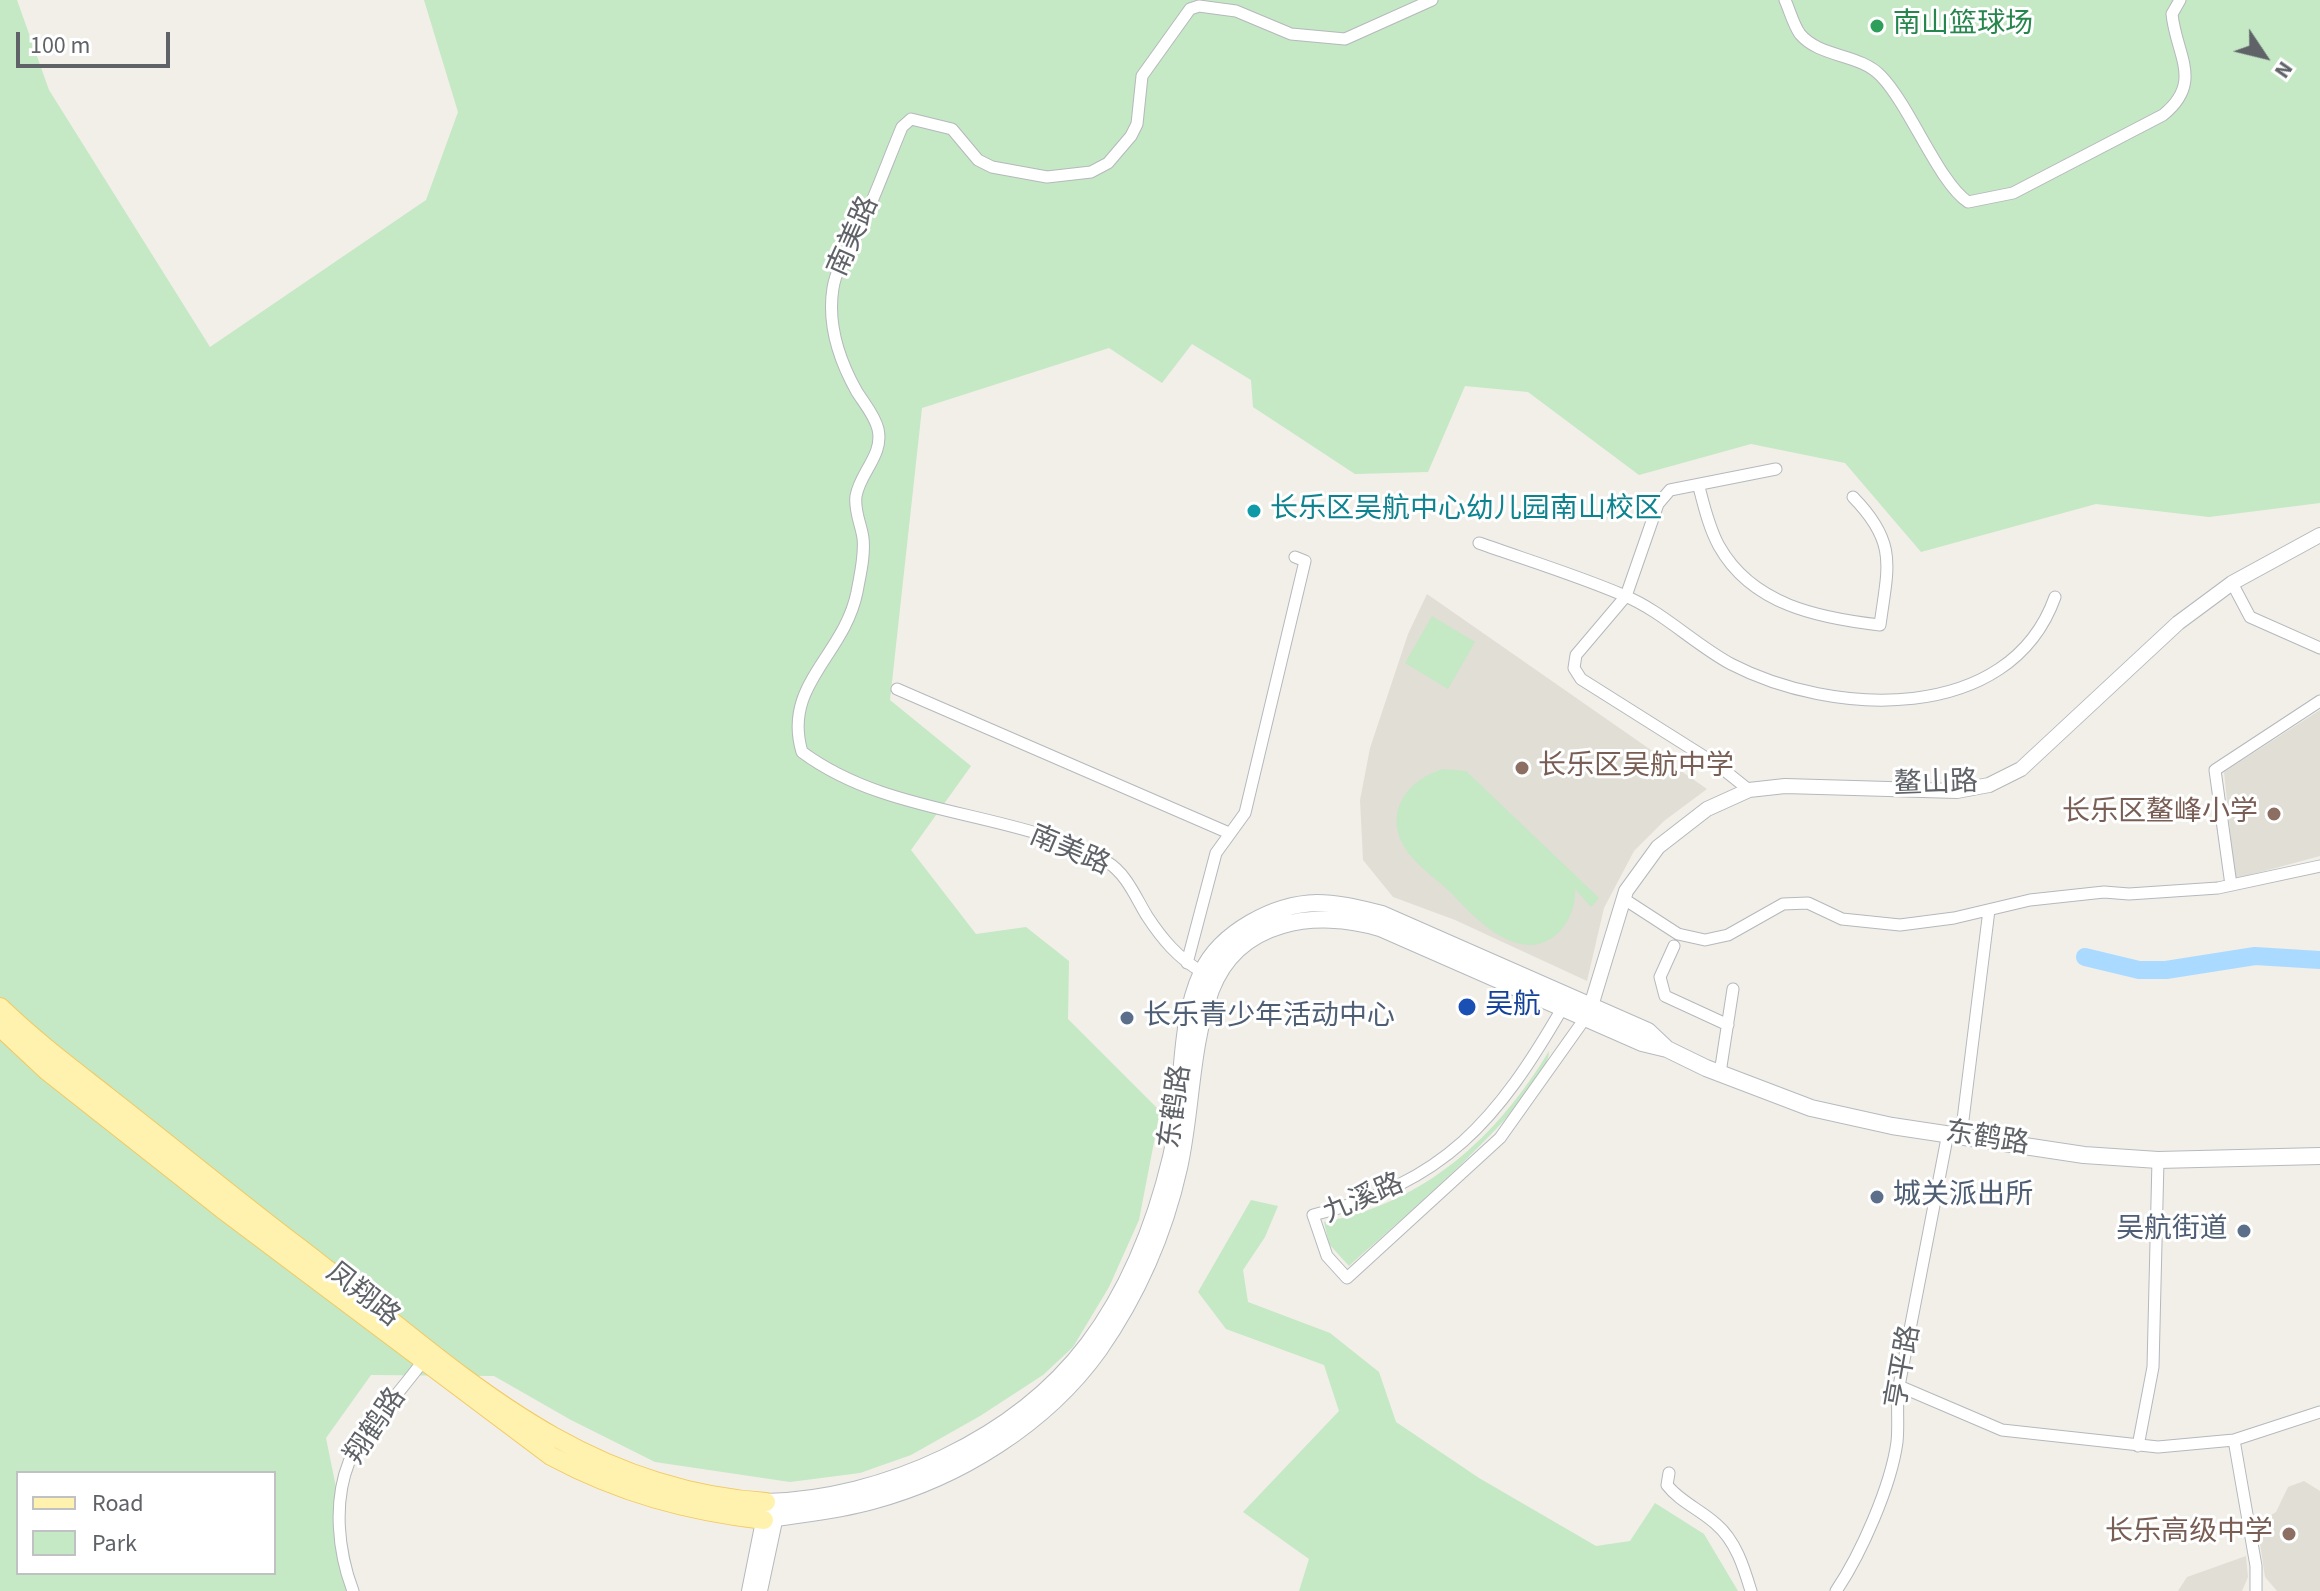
<!DOCTYPE html>
<meta charset="utf-8">
<style>
body{margin:0}
#map{position:relative;width:2320px;height:1591px;overflow:hidden;background:#f1efe8;font-family:"Source Sans 3",sans-serif}
canvas{display:block}
.legend{position:absolute;left:16px;top:1471px;width:260px;height:104px;box-sizing:border-box;background:#fff;border:2px solid #bfc1c3;margin:0;padding:10px 14px;list-style:none;font-size:24px;color:#5f6368}
.legend li{display:flex;align-items:center;gap:16px;height:40px}
.legend b{width:40px;border:2px solid #bfc1c3}
.north{position:absolute;left:2224px;top:16px;width:80px;height:80px;-webkit-text-stroke:6px #fff;paint-order:stroke;rotate:125deg;font-size:22px;font-weight:700;line-height:32px;text-align:center;color:#5f6368}
.north::after{content:'';display:block;margin:auto;width:28px;height:36px;background:#5f6368;clip-path:polygon(50% 0,100% 100%,50% 72%,0 100%)}
.scale{position:absolute;left:16px;top:32px;width:154px;height:36px;box-sizing:border-box;border:4px solid #5f6368;border-top:0;padding-left:10px;font-size:24px;line-height:28px;white-space:nowrap;color:#5f6368;-webkit-text-stroke:6px #fff;paint-order:stroke}
</style>
<div id="map">
<canvas width="2320" height="1591"></canvas>
<ul class="legend">
<li><b style="height:10px;background:#fff2af"></b>Road</li>
<li><b style="height:22px;background:#c5e8c5"></b>Park</li>
</ul>
<div class="north">N</div>
<div class="scale">100 m</div>
</div>
<script>
const ctx = document.querySelector('canvas').getContext('2d');
ctx.lineJoin = 'round';
function fill(path, color) {
  ctx.fillStyle = color;
  ctx.fill(path, 'evenodd');
}
function trace(path, color, width, dash) {
  ctx.strokeStyle = color;
  ctx.lineWidth = width;
  ctx.lineCap = dash ? 'butt' : 'round';
  ctx.setLineDash(dash || []);
  ctx.stroke(path);
}
function write(font, color, halo, rows, align = 'center') {
  ctx.font = font + ' "Source Sans 3","Noto Sans SC",sans-serif';
  ctx.lineWidth = 6;
  ctx.setLineDash([]);
  ctx.textBaseline = 'middle';
  ctx.strokeStyle = halo;
  ctx.fillStyle = color;
  for (const [text, x, y, turn = 0] of rows) {
    ctx.save();
    ctx.translate(x, y);
    ctx.rotate((+turn || 0) * Math.PI / 180);
    ctx.textAlign = isNaN(turn) ? turn : align;
    if (halo) ctx.strokeText(text, 0, 0);
    ctx.fillText(text, 0, 0);
    ctx.restore();
  }
}
const education = new Path2D(`
 M1427 594 1707 789 1664 821 1634 851 1604 908 1587 981 1455 920 1393 897 1363 860 1360 800 1370 748 1408 634Z
 M2320 710V856L2235 879 2224 772Z
 M2304 1481 2320 1491V1591H2277L2265 1577 2257 1524 2276 1512 2288 1487Z
 M2246 1556 2248 1577 2242 1591H2178L2187 1577Z`);
const green = new Path2D(`
 M0 0H17L49 90 210 347 426 200 458 112 424 0H2320V503L2209 517 2096 504 1921 552 1845 463 1751 444 1639 475 1528 392 1465 386 1428 472 1355 474 1253 407 1251 380 1192 344 1162 383 1109 348 922 408 890 700 971 766 911 850 976 934 1026 927 1069 961 1068 1019 1160 1111 1139 1220 1109 1287 1073 1347 1043 1375 980 1416 911 1455 860 1473 790 1482 655 1462 571 1420 494 1376 371 1375 326 1438 357 1591H0ZM18 1473H274V1573H18Z
 M1432 616 1475 642 1448 689 1405 663Z
 M1443 769 1466 771 1599 898 1591 907 1575 889C1577 914 1558 945 1530 945 1497 944 1470 912 1449 891 1435 878 1415 864 1405 848 1383 812 1408 779 1443 769Z
 M1549 1051C1550 1094 1387 1232 1349 1266L1329 1244 1324 1222C1425 1203 1497 1137 1549 1051Z
 M1251 1200 1278 1206 1265 1237 1243 1270 1248 1302 1330 1333 1379 1372 1396 1422 1479 1478 1596 1546 1630 1541 1655 1503 1704 1534 1738 1591H1299L1309 1559 1243 1512 1339 1411 1324 1365 1226 1329 1198 1292Z`);
const river = new Path2D(`
 M2085 957 2139 970H2166L2255 956 2320 960`);
const minor = new Path2D(`
 M1785 0C1790 11 1793 24 1800 34 1820 58 1859 53 1881 76 1910 106 1939 183 1968 202L2013 193 2163 115C2204 82 2176 55 2172 14L2180 0
 M1699 487C1704 506 1709 528 1719 546 1752 605 1819 618 1880 625 1888 566 1898 543 1853 497
 M1479 543C1527 560 1576 575 1623 595 1662 611 1694 644 1731 664 1831 716 2009 726 2055 597
 M2232 583 2250 617 2320 648
 M897 689 1229 833
 M1749 790 1719 766 1581 679 1574 668 1576 655 1626 596 1658 504 1670 490 1776 469
 M2231 885 2215 770 2320 701
 M1624 899 1678 934 1705 940 1728 935 1783 904 1808 903 1842 919 1900 925 1954 918 2030 900 2104 892 2129 894 2218 888 2320 866
 M1674 946 1660 977 1665 996 1728 1025
 M1187 963 1216 853 1245 813 1305 561 1295 557
 M1202 972C1178 958 1162 939 1147 916 1136 898 1126 873 1107 862 1012 809 891 818 802 752 782 685 844 656 857 592 860 575 865 556 863 538 861 524 854 511 856 496 860 472 884 455 878 429 875 416 864 403 857 392 839 360 827 325 833 288 837 264 853 244 863 222 877 191 889 158 902 127L911 119 952 129 978 160 992 167 1047 177 1091 172 1108 163 1131 136 1137 124 1142 76 1190 9 1199 6 1236 11 1291 34 1345 39 1432 0
 M1563 1007C1497 1121 1445 1183 1313 1215L1327 1256 1347 1278 1500 1138 1586 1017
 M1720 1073 1733 989
 M1961 1136 1989 910
 M1899 1386 2002 1430 2158 1447 2234 1440 2320 1412
 M2234 1440 2256 1566V1591
 M2138 1446 2153 1367 2158 1160
 M1669 1473 1667 1485C1679 1501 1701 1510 1716 1524 1736 1541 1744 1568 1751 1591
 M353 1591C338 1552 333 1502 349 1462 359 1437 405 1386 423 1361
 M1836 1591C1861 1554 1891 1486 1897 1442 1899 1423 1896 1405 1899 1386L1948 1133`);
const tertiary = new Path2D(`
 M1591 1006 1626 891 1658 847 1707 809 1749 790 1785 786 1957 791 1989 785 2021 769 2178 623 2232 583 2320 535
 M749 1591 765 1511
 M760 1591 779 1502`);
const secondary = new Path2D(`
 M766 1502C884 1499 1016 1439 1088 1344 1130 1288 1155 1224 1171 1157 1185 1098 1176 1028 1202 972 1221 932 1274 904 1317 903 1339 903 1361 909 1382 914L1648 1031 1666 1048
 M764 1520C800 1514 837 1511 872 1501 959 1478 1046 1424 1099 1350 1138 1294 1164 1235 1179 1168 1192 1110 1190 1047 1211 990 1238 919 1316 909 1380 928L1642 1043 1667 1049 1706 1068 1811 1108 1892 1126 2084 1155 2158 1160 2320 1156`);
const primary = new Path2D(`
 M0 1007C34 1040 70 1067 107 1096 171 1146 233 1197 297 1246 447 1360 567 1489 766 1502
 M0 1027 47 1071 222 1209 551 1456C620 1493 687 1511 764 1520`);
const markers = [
 [1877,26,8,"#2e9e5b"],
 [1254,511,8,"#0f9aa8"],
 [1522,768,8,"#8d6e63"],
 [2274,814,8,"#8d6e63"],
 [1467,1007,10,"#1a4fb4"],
 [1127,1018,8,"#5c6f8a"],
 [1877,1197,8,"#5c6f8a"],
 [2244,1231,8,"#5c6f8a"],
 [2289,1534,8,"#8d6e63"]
];
const leisureNames = [
 ["南山篮球场",1893,26]
];
const streetNames = [
 ["南美路",855,237,-66],
 ["鳌山路",1936,785,-2],
 ["南美路",1069,852,23],
 ["东鹤路",1177,1107,-82],
 ["东鹤路",1987,1140,9],
 ["九溪路",1364,1200,-23],
 ["凤翔路",362,1296,38],
 ["亨平路",1905,1367,-80],
 ["翔鹤路",377,1427,-56]
];
const cultureNames = [
 ["长乐区吴航中心幼儿园南山校区",1270,511]
];
const educationNames = [
 ["长乐区吴航中学",1538,768,"left"],
 ["长乐区鳌峰小学",2258,814],
 ["长乐高级中学",2273,1534]
];
const transitNames = [
 ["吴航",1485,1007]
];
const serviceNames = [
 ["长乐青少年活动中心",1143,1018],
 ["城关派出所",1893,1197],
 ["吴航街道",2228,1231,"right"]
];
fill(education, '#e1ded6');
fill(green, '#c5e8c5');
trace(river, '#aadaff', 18);
trace(minor, '#b5b8bc', 13);
trace(tertiary, '#b5b8bc', 16);
trace(secondary, '#b6babf', 18);
trace(primary, '#f2c960', 20);
trace(minor, '#fff', 11);
trace(tertiary, '#fff', 14);
trace(secondary, '#fff', 16);
trace(primary, '#fff2af', 18);
for (const [x, y, r, color] of markers) {
  const dot = new Path2D();
  dot.arc(x, y, r, 0, 2 * Math.PI);
  ctx.fillStyle = color;
  ctx.fill(dot);
  trace(dot, '#fff', 3);
}
write('28px', '#27864d', '#fff', leisureNames, 'left');
write('28px', '#5f6368', '#fff', streetNames);
write('28px', '#0d838f', '#fff', cultureNames, 'left');
write('28px', '#785e54', '#fff', educationNames, 'right');
write('28px', '#164399', '#fff', transitNames, 'left');
write('28px', '#4e5e75', '#fff', serviceNames, 'left');
</script>
